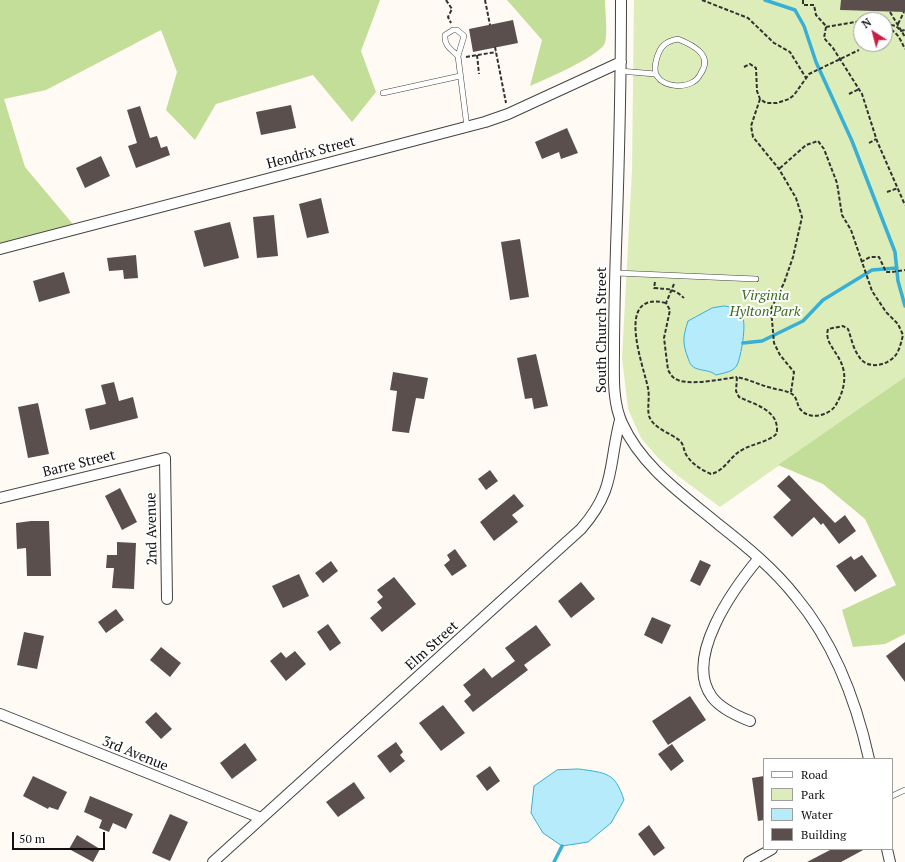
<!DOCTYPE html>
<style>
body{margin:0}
#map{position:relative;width:905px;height:862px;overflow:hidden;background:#fffbf4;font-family:"PT Serif",serif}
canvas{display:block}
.legend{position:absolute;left:763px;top:758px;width:130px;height:92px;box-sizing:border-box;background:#fff;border:1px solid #9f9f9f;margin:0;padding:5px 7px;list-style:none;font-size:12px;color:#101010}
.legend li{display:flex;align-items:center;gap:8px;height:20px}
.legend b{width:20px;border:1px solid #9f9f9f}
.north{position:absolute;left:853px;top:12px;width:40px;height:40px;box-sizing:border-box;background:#fff;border:1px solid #9f9f9f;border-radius:50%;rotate:324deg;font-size:11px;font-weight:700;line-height:16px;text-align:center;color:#101010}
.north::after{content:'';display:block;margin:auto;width:14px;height:18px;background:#ca1f42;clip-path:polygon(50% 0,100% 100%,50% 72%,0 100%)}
.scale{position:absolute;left:12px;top:832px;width:93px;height:18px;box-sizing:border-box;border:2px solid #101010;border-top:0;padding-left:5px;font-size:12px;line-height:14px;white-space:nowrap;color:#101010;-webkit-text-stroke:3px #fff;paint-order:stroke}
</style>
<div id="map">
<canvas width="905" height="862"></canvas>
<ul class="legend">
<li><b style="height:5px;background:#fff"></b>Road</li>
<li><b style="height:11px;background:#dcedba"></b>Park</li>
<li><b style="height:11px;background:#b5ebfa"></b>Water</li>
<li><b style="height:11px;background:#5a4f4c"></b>Building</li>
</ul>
<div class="north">N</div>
<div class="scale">50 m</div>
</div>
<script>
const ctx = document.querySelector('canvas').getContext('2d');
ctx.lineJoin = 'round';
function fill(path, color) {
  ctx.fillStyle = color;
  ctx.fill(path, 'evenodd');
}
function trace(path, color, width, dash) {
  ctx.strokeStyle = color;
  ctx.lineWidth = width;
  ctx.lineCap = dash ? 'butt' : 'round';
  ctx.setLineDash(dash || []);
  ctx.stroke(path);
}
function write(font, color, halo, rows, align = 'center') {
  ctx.font = font + ' "PT Serif",serif';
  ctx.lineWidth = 4;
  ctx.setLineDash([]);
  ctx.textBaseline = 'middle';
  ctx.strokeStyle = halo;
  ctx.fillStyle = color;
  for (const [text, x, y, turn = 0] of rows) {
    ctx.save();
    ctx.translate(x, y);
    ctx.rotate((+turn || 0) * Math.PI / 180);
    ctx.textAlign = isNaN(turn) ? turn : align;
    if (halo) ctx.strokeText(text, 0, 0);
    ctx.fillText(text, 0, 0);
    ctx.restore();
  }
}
const green = new Path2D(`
 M634 0H841V10L905 12V377L720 507 678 476 658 458 641 438 628 409 622 358 632 170ZM861 20H885V44H861Z`);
const forest = new Path2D(`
 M0 0H380L361 51 376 92 352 122 313 75 216 104 195 140 166 110 177 72 161 30 46 90 4 99 25 167 77 229 0 249Z
 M507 0H605C605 11 608 34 605 43 600 56 544 80 530 86L542 40Z
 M905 377V634L885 644 853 647 842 610 896 585 865 519 823 484 778 465Z`);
const water = new Path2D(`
 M724 306C733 307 737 309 742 316 747 323 741 357 737 365 734 372 723 373 716 375 710 370 702 371 695 368 690 365 690 363 688 358 682 342 683 337 688 321L712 308Z
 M579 769C606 773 615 772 624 800L611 823 588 842 562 846 543 833 531 813 534 786 557 770Z`);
const stream = new Path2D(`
 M765 0 795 10 804 26 816 62 852 141 895 252 898 281 905 306
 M743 343 762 341 803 321 823 300 872 270 897 268
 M554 862 562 846`);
const building = new Path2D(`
 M841 0H905V12L840 10Z
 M513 20 518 43 473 52 469 29Z
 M291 105 296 128 261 135 256 112Z
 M140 106 150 138 157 136 161 148 167 146 170 155 136 168 128 146 137 143 127 110Z
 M567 128 578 153 561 159 559 152 542 159 535 142Z
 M101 156 110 176 85 188 76 168Z
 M321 198 329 233 307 238 299 204Z
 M274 215 278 256 257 258 253 217Z
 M230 222 239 258 204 267 194 231Z
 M520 239 529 297 510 300 501 242Z
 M136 255 138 278 124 279 123 270 109 271 107 258Z
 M64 272 70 293 39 302 33 281Z
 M536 354 548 406 534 409 532 398 525 399 517 358Z
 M393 372 428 378 424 399 416 398 409 433 392 431 397 391 390 390Z
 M114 382 119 401 133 397 138 418 90 430 85 409 106 404 101 385Z
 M38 403 49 454 28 458 18 407Z
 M490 470 498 481 486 490 478 479Z
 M789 475 835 523 845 515 856 531 839 544 823 523 821 525 814 517 792 537 773 517 791 500 777 486Z
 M120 488 137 522 122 530 105 496Z
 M514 494 524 506 512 515 518 522 494 541 480 522Z
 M31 521H49L51 576H27L26 548 17 549 16 523Z
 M117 542 136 543 134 589 112 588 114 568H106L107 555H117Z
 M455 549 467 566 452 576 444 565 450 560 447 555Z
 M862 555 877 576 855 592 836 566 851 556 854 560Z
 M700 560 711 565 700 586 690 581Z
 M331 561 338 571 323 583 315 573Z
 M299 574 309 596 283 608 272 586Z
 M394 577 416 604 382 632 370 618 382 608 377 602 383 597 377 590Z
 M581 582 595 599 571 618 558 601Z
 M116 609 124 620 106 633 98 622Z
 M652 617 671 625 662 644 644 635Z
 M328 624 341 643 330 651 317 632Z
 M536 625 551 645 524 665 528 670 473 712 464 701 471 695 463 685 484 668 492 678 515 661 505 648Z
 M24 632 44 636 37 669 17 665Z
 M905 642V682L886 656Z
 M161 647 181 663 170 677 150 660Z
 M295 651 306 664 286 681 270 661 281 652 286 658Z
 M690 696 706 720 668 745 652 721Z
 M443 705 465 733 441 751 419 723Z
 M156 712 172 729 161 739 145 722Z
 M396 742 403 752 400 755 405 761 390 773 377 756Z
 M245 743 257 760 232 779 220 763Z
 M672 744 684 761 671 771 658 754Z
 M490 766 500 781 487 791 476 776Z
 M33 776 67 792 58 810 49 807 48 809 23 796Z
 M764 776V820L758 821 752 778Z
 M354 782 365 798 338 817 326 802Z
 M90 796 133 814 126 829 113 823 109 832 99 828 102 820 84 812Z
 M170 814 188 822 170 861 152 853Z
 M649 825 665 848 654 856 638 834Z
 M77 835 100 849 93 862 69 849Z
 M832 849H865L841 862H807Z`);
const path = new Path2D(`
 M446 0 452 9 448 17 451 23
 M485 0 490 25
 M702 0 748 18 774 43 790 52 806 78
 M803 0V5H814L816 15 826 26
 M890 12 905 37
 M885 24 896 26 901 31 905 30
 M898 24 904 12
 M826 27 824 38 833 48 862 94 877 141 905 205
 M826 27 861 21
 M885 28C897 30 900 39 905 49
 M495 47 506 103
 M477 55 479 74
 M466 57 496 52
 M744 67 750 64 756 68 757 91 760 99 766 103H777L789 99 794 95 809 74 859 50
 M849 94 859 89
 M760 99 751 126 753 137 779 169 796 198 802 217 793 257 784 283 771 309 774 343 780 355 794 372 791 392
 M869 143 876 139
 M887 192 898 188
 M861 262 870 257H879L886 272H892L905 270
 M655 282 654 288C668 289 673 288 684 298
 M674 284 666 303 670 310 664 338 668 370C670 373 671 376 674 378 685 387 722 379 737 377
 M666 303C614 290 643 364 648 388 650 397 647 407 649 416 653 428 670 433 679 440 685 445 683 451 687 456 693 465 702 470 711 474 725 471 730 456 742 450 752 444 764 443 774 436 777 434 777 432 777 428 776 409 753 404 739 397L736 391 737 377C751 380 759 385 772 388 777 390 785 390 790 393 798 396 796 405 801 410 808 418 821 417 830 411 835 408 837 403 840 397 856 358 822 350 828 329L843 326 848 329C851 337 853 348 858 355 865 369 883 367 893 358 899 353 901 343 903 335L898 324 886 312 872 291 851 230 842 215 837 183 824 149 818 141 806 145 779 169`);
const lane = new Path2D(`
 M678 39C693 45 713 55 701 73 699 77 697 80 693 82 683 88 664 87 657 76 652 69 658 50 664 45 668 41 673 40 678 39Z
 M458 56C451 49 444 46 445 35L453 30H457L464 36 458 56 467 127
 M620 71 655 74
 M383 93 460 76
 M616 273 756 279
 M892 796 905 790`);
const street = new Path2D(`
 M621 0C621 83 619 165 616 248 615 282 614 317 614 351 614 374 612 401 622 423 642 467 682 494 718 524 746 546 774 569 796 597 835 644 856 700 869 759
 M0 249 485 122 508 114 621 62
 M0 498 165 458 167 599
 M0 714 261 818
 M750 721C737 716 721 709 712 697 683 658 734 588 759 558
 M887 849 890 862
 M213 862 581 529C616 489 608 467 620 420
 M749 862 772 849`);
const streetNames = [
 ["Hendrix Street",311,153,-15],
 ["South Church Street",602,330,-90],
 ["Barre Street",79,464,-14],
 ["2nd Avenue",152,529,-91],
 ["Elm Street",432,646,-42],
 ["3rd Avenue",135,754,22]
];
const parkNames = [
 ["Virginia",765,296],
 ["Hylton Park",765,312]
];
fill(green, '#dcedba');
fill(forest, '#c3de98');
fill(water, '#b5ebfa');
trace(water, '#38afd5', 1);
trace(stream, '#38afd5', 3.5);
fill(building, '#5a4f4c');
trace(lane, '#434343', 6);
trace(street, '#434343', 12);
trace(path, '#323232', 2, [4, 2]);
trace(lane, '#fff', 5);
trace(street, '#fff', 10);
write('14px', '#101010', '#fff', streetNames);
write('italic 14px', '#396d1b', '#fff', parkNames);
</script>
